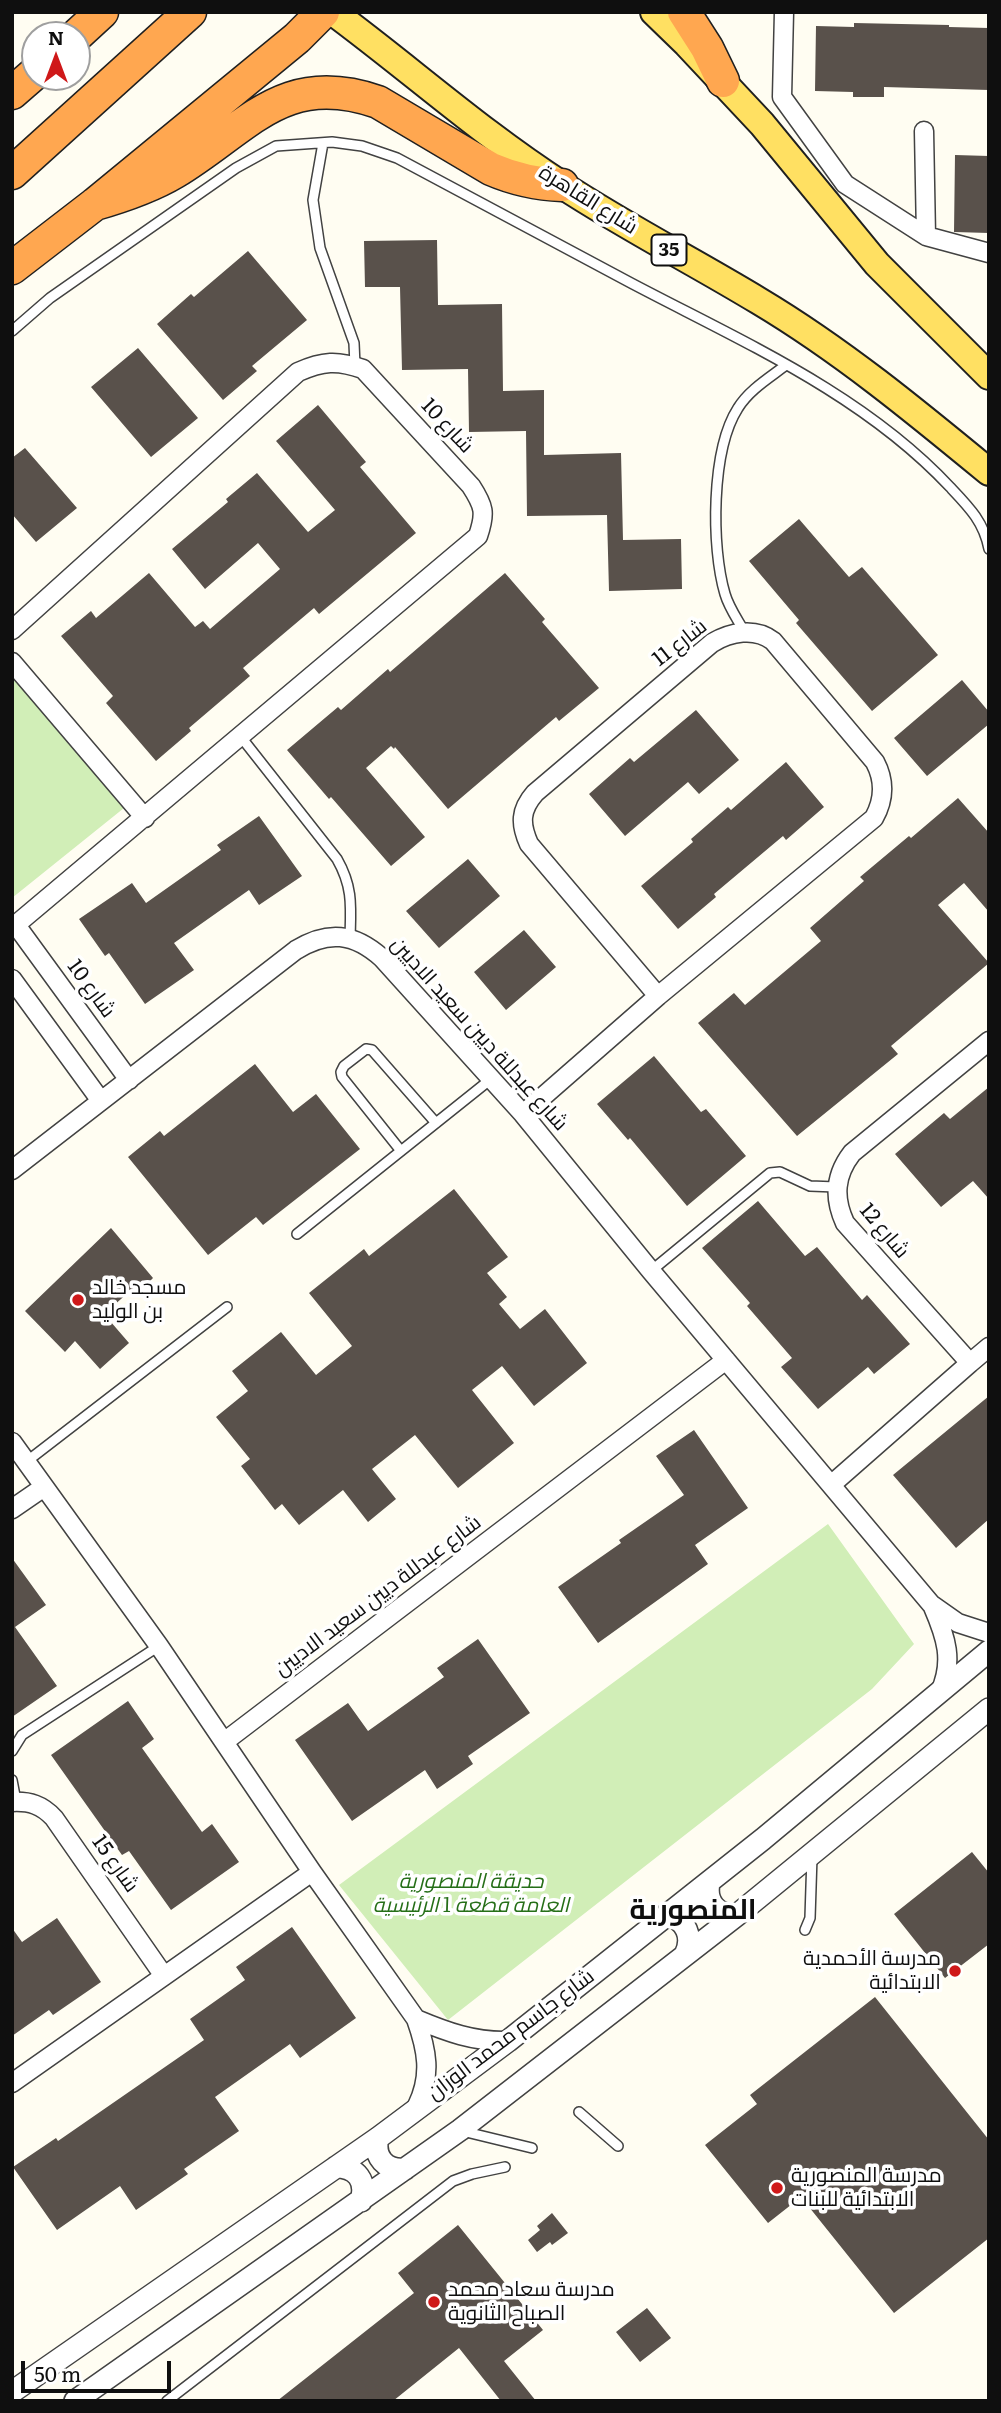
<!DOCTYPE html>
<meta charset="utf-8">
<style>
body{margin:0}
#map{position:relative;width:1001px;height:2413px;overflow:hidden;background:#fffdf2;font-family:Literata,serif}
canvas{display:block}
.frame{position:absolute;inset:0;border:14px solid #0f0f0f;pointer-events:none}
.north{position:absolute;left:21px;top:21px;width:70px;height:70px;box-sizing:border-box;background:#fff;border:2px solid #9f9f9f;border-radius:50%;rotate:0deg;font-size:19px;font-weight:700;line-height:28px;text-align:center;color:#0f0f0f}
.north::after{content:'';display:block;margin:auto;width:24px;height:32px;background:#cf1819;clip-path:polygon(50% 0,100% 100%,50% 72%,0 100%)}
.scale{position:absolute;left:21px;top:2361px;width:150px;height:32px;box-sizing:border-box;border:4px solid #0f0f0f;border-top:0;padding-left:9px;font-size:21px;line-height:24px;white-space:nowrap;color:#0f0f0f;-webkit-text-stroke:5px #fff;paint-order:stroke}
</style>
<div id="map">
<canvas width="1001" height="2413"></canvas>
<div class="frame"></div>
<div class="north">N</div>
<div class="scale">50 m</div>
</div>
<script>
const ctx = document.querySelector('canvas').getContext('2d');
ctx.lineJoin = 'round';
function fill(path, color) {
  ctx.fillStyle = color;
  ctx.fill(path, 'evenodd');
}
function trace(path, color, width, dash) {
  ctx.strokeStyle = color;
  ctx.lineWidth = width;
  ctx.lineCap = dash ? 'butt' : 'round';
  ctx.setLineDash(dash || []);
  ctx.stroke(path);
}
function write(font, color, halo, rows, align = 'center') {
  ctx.font = font + ' Literata,Cairo,serif';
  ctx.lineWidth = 7;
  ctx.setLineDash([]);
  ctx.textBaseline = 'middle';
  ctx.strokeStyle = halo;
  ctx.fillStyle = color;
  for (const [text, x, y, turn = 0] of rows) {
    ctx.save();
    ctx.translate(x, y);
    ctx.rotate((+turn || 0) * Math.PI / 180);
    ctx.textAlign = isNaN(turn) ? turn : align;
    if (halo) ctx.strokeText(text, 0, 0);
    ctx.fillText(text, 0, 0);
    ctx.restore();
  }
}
const green = new Path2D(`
 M12 672 124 808 12 898Z
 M828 1524 914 1644 872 1689 448 2020 339 1885Z`);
const building = new Path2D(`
 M854 23 949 25V27L989 28V90L884 87V97H853V92L815 91 816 26 854 27Z
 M955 155 989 156V233L954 232Z
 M437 240 438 305 502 304 503 391 544 390V455L621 453 623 540 681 539 682 589 609 591 607 515 527 516 526 431 469 432 468 369 402 370 400 287H365L364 241Z
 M248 251 307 320 252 366 257 371 223 400 157 324 191 294 194 297Z
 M138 348 198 418 151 457 91 387Z
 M318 405 366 462 360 467 416 533 319 614 314 608 243 668 250 676 189 728 191 731 156 761 106 703 113 696 61 636 91 611 96 618 149 573 195 627 203 621 210 629 280 569 258 543 205 589 172 549 228 502 226 499 257 473 308 532 335 510 276 441Z
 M25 448 77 508 36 542 12 514V458Z
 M799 519 849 577 862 567 938 655 872 711 796 623 799 620 749 561Z
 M505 573 545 619 542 622 599 688 559 721 556 717 448 809 395 747 394 749 391 746 366 768 425 837 391 866 331 797 329 799 287 750 338 707 341 710 388 669 390 672Z
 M962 680 989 712V724L927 776 894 738Z
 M696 710 739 760 699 794 688 782 625 836 589 794 630 758 634 762Z
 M786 762 824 807 786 840 783 836 714 894 716 897 678 929 641 886 693 842 691 839 728 807 731 810Z
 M958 798 989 833V912L964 883 938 905 989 963 891 1046 898 1054 797 1136 698 1023 734 993 745 1005 821 941 810 928 864 881 860 877 909 836 911 838Z
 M259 816 302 876 259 905 249 890 174 943 194 970 145 1004 109 953 105 956 79 919 132 883 146 903 221 850 217 845Z
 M468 859 500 896 439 948 406 911Z
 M524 930 556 967 506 1010 474 972Z
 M654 1056 701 1112 706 1109 746 1156 687 1206 630 1138 628 1140 597 1104Z
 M255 1064 293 1112 316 1094 360 1149 263 1225 256 1217 208 1255 128 1157 160 1131 164 1136Z
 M989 1087V1199L973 1181 941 1207 895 1154 944 1113 950 1119Z
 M454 1189 508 1257 487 1273 507 1297 499 1304 520 1329 545 1309 587 1363 534 1406 502 1366 472 1390 514 1443 458 1488 415 1435 372 1469 396 1499 368 1522 343 1490 299 1525 282 1504 275 1510 241 1466 250 1459 216 1417 248 1391 232 1371 281 1332 316 1375 352 1346 309 1293 364 1249 369 1256Z
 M758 1201 805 1256 817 1247 862 1300 867 1295 910 1344 874 1374 868 1367 818 1409 781 1367 792 1358 747 1306 750 1303 702 1248Z
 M111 1228 153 1278 143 1288 138 1284 104 1314 129 1343 100 1369 75 1341 65 1352 25 1311Z
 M989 1396V1519L956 1548 893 1475Z
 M694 1430 748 1508 695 1545 708 1564 598 1643 558 1587 621 1543 619 1540 684 1495 656 1456Z
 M12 1558 46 1605 15 1627 57 1686 12 1717Z
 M478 1639 530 1713 468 1756 473 1764 437 1789 425 1770 352 1821 295 1740 348 1703 368 1731 444 1677 437 1668Z
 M128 1701 154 1739 142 1748 202 1832 212 1824 239 1862 171 1910 129 1851 122 1855 51 1755Z
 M972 1852 989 1873V1944L945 1978 894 1914Z
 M57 1918 101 1982 53 2015 49 2010 12 2036V1928L22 1942Z
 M292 1927 356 2018 300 2058 290 2044 215 2097 239 2131 184 2169 188 2174 136 2210 120 2186 57 2230 13 2167 56 2138 58 2141 204 2040 190 2019 245 1980 236 1967Z
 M875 1997 989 2140V2238L894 2313 801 2197 768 2223 705 2145 757 2104 750 2095Z
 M552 2213 568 2233 552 2245 550 2242 537 2252 528 2240 540 2230 537 2226Z
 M458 2225 543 2330 504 2361 536 2401H501L459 2348 393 2401H277L414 2293 398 2273Z
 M647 2308 671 2338 640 2362 616 2332Z`);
const service = new Path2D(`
 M323 143 313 200 320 248 354 343 355 366
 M12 331 50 298 236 168 276 146 332 142 362 146 397 158C475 200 553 241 631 283 743 342 863 394 950 487 969 507 984 522 989 549
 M745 633C738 620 729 608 725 594 711 547 711 450 738 408 749 390 769 378 786 365
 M241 737 337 859C353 887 351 906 350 938
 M401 1151 342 1077 341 1072 344 1066 366 1049 372 1050 436 1123
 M297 1234 491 1079
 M651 1271 770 1173 780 1172 810 1186 836 1187
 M26 1462 227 1307
 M12 1751 22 1735 159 1646
 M12 1780 16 1801
 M805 1930 810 1918 812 1856
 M579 2112 618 2146
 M462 2131 532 2148
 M167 2401 453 2181 472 2174 505 2167`);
const minor = new Path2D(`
 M784 12 782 97 845 184 926 236 989 253
 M924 131 926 236
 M12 630 298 372C323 361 337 360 363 369L471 486C484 506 486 513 478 536L12 928
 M12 662 145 818
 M16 925 129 1080
 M12 979 101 1101
 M989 1041 852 1153C835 1175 833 1197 845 1223L970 1363 989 1347
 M523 1114 658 996 874 818C884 800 885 781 875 762L773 641C755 627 730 632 712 643L535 793C520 810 520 824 529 844L658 996
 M12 1170 296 950C328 930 354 933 382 958L523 1114 651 1271 931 1604 958 1623 989 1633
 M12 1442 159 1646 312 1872 416 2019C427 2050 432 2075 417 2106
 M831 1485 970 1363
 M12 1509 44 1487
 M933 1607C946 1637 954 1661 940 1692
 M224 1742 726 1360
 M12 1802C30 1801 42 1805 54 1818L164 1976
 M416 2019C447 2032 474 2042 508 2041
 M12 2083 312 1872`);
const tertiary = new Path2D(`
 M709 1883C705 1902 717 1916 737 1915
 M667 1914C686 1920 694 1937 685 1955
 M378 2138C373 2157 386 2171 405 2169
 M336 2167C357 2167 367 2181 361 2201
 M12 2392 378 2138 508 2041 763 1839 989 1651
 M75 2401 460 2130 737 1915 989 1709`);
const primary = new Path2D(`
 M333 12C410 69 481 133 562 185 626 227 693 261 759 301 841 350 915 411 989 472
 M654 12 687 44 762 124 877 264 989 376`);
const motorway = new Path2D(`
 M684 12 707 48 723 81
 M77 35 102 12
 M12 93 35 73
 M12 173 190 12
 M95 204C123 196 150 187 175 172 248 128 283 69 378 102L491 169C514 179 536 184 562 185
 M12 268 95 204 297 38 323 12`);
const markers = [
 [78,1300,7,"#cf1819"],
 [955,1971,7,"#cf1819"],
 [777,2188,7,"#cf1819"],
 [434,2302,7,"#cf1819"]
];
const shields = [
 [669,250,35]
];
const shieldNames = [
 ["35",669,250]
];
const streetNames = [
 ["شارع القاهرة",588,200,32],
 ["شارع 10",447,426,47],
 ["شارع 11",680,643,-38],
 ["شارع 10",91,989,54],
 ["شارع عبدللة ديين سعيد الاديين",479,1034,48],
 ["شارع 12",884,1231,50],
 ["شارع عبدللة ديين سعيد الاديين",378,1596,-37],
 ["شارع 15",115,1864,55],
 ["شارع جاسم محمد الوزان",511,2035,-37]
];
const poiNames = [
 ["مسجد خالد",92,1288],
 ["بن الوليد",92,1312],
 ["مدرسة الأحمدية",941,1959,"right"],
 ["الابتدائية",941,1983,"right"],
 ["مدرسة المنصورية",791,2176],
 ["الابتدائية للبنات",791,2200],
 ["مدرسة سعاد محمد",448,2290],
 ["الصباح الثانوية",448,2314]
];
const parkNames = [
 ["حديقة المنصورية",471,1882],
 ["العامة قطعة 1 الرئيسية",471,1906]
];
const districtNames = [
 ["المنصورية",693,1911]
];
fill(green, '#d1eeb7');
fill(building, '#59514b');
trace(service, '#424242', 12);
trace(minor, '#424242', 21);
trace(tertiary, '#424242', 24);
trace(primary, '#202020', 30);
trace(motorway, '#202020', 35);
trace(service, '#fff', 9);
trace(minor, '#fff', 18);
trace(tertiary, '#fff', 21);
trace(primary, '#ffe062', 26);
trace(motorway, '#ffa750', 32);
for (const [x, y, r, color] of markers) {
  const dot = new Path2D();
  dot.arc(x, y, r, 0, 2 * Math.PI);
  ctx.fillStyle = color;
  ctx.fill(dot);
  trace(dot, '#fff', 2.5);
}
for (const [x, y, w] of shields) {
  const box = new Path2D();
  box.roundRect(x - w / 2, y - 15.5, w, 31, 5);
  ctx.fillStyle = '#fff';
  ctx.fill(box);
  trace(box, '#0f0f0f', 2);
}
write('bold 19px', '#0f0f0f', null, shieldNames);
write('21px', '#0f0f0f', '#fff', streetNames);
write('21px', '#0f0f0f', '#fff', poiNames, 'left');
write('italic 21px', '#266f18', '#fff', parkNames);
write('bold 28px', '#0f0f0f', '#fff', districtNames);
</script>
